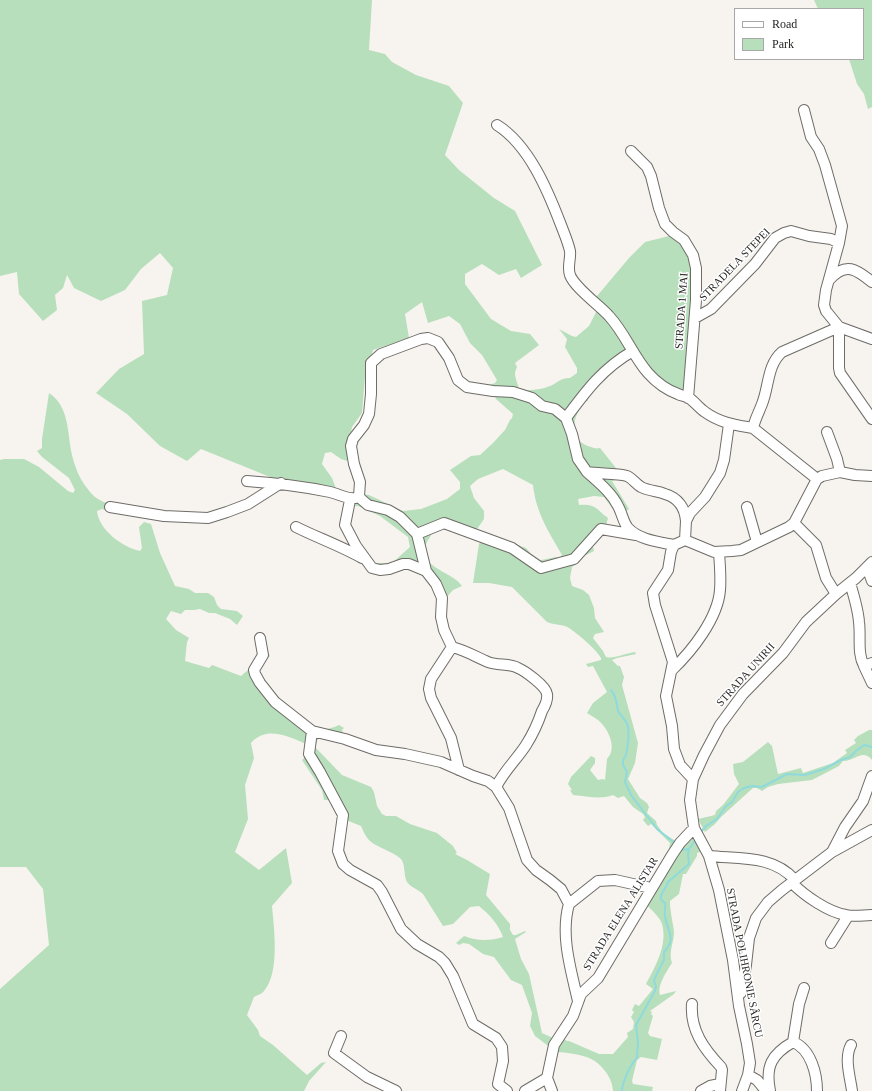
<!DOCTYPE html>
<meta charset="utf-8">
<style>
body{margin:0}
#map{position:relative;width:872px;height:1091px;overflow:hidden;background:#f7f4ef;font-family:"Times New Roman",serif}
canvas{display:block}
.legend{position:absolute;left:734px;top:8px;width:130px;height:52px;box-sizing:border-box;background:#fff;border:1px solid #a9a8a8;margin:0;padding:5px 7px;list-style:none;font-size:12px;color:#272625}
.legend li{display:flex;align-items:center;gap:8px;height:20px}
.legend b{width:20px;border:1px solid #a9a8a8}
</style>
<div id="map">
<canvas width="872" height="1091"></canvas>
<ul class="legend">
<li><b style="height:5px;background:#fff"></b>Road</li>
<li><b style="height:11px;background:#b7dfbb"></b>Park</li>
</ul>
</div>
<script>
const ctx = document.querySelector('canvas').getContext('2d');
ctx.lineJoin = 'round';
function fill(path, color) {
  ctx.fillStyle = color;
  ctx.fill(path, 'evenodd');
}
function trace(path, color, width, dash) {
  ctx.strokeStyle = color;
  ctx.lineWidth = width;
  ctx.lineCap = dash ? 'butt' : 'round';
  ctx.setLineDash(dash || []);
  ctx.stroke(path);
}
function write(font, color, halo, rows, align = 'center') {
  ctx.font = font + ' "Times New Roman",serif';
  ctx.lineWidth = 3;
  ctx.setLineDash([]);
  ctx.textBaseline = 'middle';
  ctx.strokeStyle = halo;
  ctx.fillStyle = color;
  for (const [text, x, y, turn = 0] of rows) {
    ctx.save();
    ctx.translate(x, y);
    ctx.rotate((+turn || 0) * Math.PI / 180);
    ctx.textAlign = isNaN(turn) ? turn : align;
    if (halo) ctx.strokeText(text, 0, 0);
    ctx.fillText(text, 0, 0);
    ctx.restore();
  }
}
const green = new Path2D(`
 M0 0H372L369 50 385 54 392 62 416 75 449 86 463 103 445 155 459 170 494 198 515 211 542 265 521 278 516 269 499 275 482 264 465 274V284L491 319 511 331 530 334 539 345 515 363 517 367C512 376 518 381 519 390 528 391 541 390 550 386 557 383 562 377 570 378L577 373V368L565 347 567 339 559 329 572 336 576 337 589 326 598 308 592 302 629 258 645 242 669 236 684 247 692 265 691 327 685 391H679L676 400 632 359C611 362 598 382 587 398L588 401H585L583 403C581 408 576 415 575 420 573 434 577 443 591 447 594 448 596 449 600 448L624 478 612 481 629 509 625 512 633 526 615 512 604 497 594 496 578 499 579 505C597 504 595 509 608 518L604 533 592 543 594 551 586 555 584 553C579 558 578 564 572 567L570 578 572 586 583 590 589 595 594 608 595 618 604 632 595 634 593 638 603 651 606 657C613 659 627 653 635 652L636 654 617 658 612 660 618 666H620L624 677 622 685 638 743 635 763 628 779 640 798 647 803 649 807 647 813 656 821 657 825 663 833 674 840 677 839 684 830 668 855 670 843 651 824 648 826 643 820 645 817 643 814 633 807 624 796 618 798 613 795C599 800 588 796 573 795L570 790H572L568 784 571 777 591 756 595 758V763L590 770 598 780 603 779 605 780 607 759C618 748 608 728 598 720 594 717 590 715 587 713L593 703 607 692 593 666 588 667 586 664 601 660V658C596 649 578 634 569 628 563 624 554 625 547 622L512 587 489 583H473L479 544 484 536 512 543 526 548 537 561 556 557 559 558 562 555C549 532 536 513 533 485L503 469 478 479 470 486 474 498 484 511V519L475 532C467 531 448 526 441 527 436 528 433 532 430 537 410 567 452 570 462 586L453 590 446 598C440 591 435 581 428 576 415 566 390 570 376 574L360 563 364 554 372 563H392L410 547 408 537 380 516 358 506H353L347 500 275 479 201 449 187 461 160 446 127 414 96 393 119 369 144 354 142 301 167 295 173 268 160 253 141 269 125 290 101 301 74 288 67 275 63 288 55 295 57 310 43 321 19 294 17 272 0 276ZM422 302 428 323 449 316 460 324 470 343 482 355 497 380 495 383 489 385 496 399 513 414 512 418 510 420 505 430 493 443 480 455 471 456 450 470 460 482V489L447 499 421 509 403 511 369 495 337 491 332 478 322 464 325 453 331 452 341 459 347 461 352 427 362 413 365 377 373 350 409 338 405 314Z
 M814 0H872V107L868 109 864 94 857 84 849 59H863V9H818Z
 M49 393C70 407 67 433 72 455 75 467 79 478 87 488 90 492 94 497 98 499 104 503 111 504 118 506L116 514 102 509 97 511C99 530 122 547 140 551L142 548 139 527 144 522 151 524 160 553 175 586 189 589 195 593H208L214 597 217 605 221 609 237 611 243 616 237 625 230 619 215 613H209L200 609 194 610H185L181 614 171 611 166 619 176 630 189 638 187 642 185 661 209 668 212 665 241 676 250 668 264 645 270 656 261 666 258 673C270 690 302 728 324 729 329 729 335 727 339 725L344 728 342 730 344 735 322 736C317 738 316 743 316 748L342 775 371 787 374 792 377 806 382 814 386 816H396L410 824 437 833 453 846 457 853 455 854 467 860 490 874 486 895 510 924V930L513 935H516L525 931 526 932 515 939 521 959 529 974 542 1033 553 1038 551 1048 535 1036 530 1026 532 1013 522 985 511 980 494 957 483 954 469 944 463 943 459 945 456 943 464 936C477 941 490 941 503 937 498 924 490 915 479 906L470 907 453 924 443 926 423 894C418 889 409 887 406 880 404 874 405 864 401 859 398 856 394 854 390 852 373 843 369 845 361 826L341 818 331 800H324L322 790 302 760 315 748C295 740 269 723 251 743L254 758 245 785 248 819 235 852 259 870 286 848 292 883 272 906C274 928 280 973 264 991 262 994 257 995 254 997L247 1015 258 1030 260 1036 273 1045 307 1075 321 1063 326 1062 309 1081 304 1091H0V989L49 945 43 889 26 867H0V460L4 459H24L39 467 68 491 73 493 75 490 69 478 42 457 37 451 42 448V439Z
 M869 730H872V760C862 748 854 762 843 761L839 766 812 780 778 784 768 787 762 791 757 788H753L721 817 715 824 705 832 698 819 715 815 716 811 723 805 739 784 734 774 733 764 743 762 768 742 772 746 778 774 801 768 803 773 833 763 847 753 845 750 856 743 854 740 858 736Z
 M692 837 697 842 701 849 700 852 697 853V856L686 874H683L679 894 670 901C670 912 673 922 674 932 674 942 668 953 672 963 667 971 657 985 660 995L676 991 674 994 650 1011 652 1012 651 1014 653 1016 648 1033 650 1036 662 1039 657 1060 641 1057 637 1060 632 1081 633 1084 653 1087 652 1091H613C613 1079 602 1064 591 1059 584 1055 565 1052 557 1052L558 1042 563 1038 567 1041H569L599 1054H613L628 1037 627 1033 633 1029 634 1022 631 1017 634 1012 632 1010 635 1004 639 1006 653 989 646 984C655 967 668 945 662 924 659 916 651 910 646 904L685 842Z`);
const stream = new Path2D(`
 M611 690C617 697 616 703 618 711 620 715 625 719 627 724 630 730 628 756 623 760V765L627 772 625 782 631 795 657 829 676 844
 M700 833 706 826 717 819 726 806 732 802 738 792 744 788 752 786 762 787 787 774 805 775 824 769 841 760 850 757 857 750 864 745 872 747
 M681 848 682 850 689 849
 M622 1091C622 1083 631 1063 637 1058L638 1042 636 1025 655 991 656 986C655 984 654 983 654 980 655 978 663 961 664 960V952C677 939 667 931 665 916 664 911 666 908 665 903 655 897 666 890 668 882L689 864 688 854 689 849 697 838`);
const minor = new Path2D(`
 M804 110 811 137 819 149 825 165 842 226 839 243 826 290 824 305 826 311 839 327 872 339
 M497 125C529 145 548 191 561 225 564 233 568 242 570 251 571 259 567 267 570 275 574 287 600 306 609 316 625 333 633 356 648 373 656 382 667 390 678 394 681 396 686 396 689 398 695 402 699 408 705 412 720 423 736 425 753 428
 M631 151 647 167 651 176 659 208 665 224 673 232 684 240 693 255 696 268V300L688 398
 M830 279C846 262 856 269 872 282
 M695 318 711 309 755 264 775 238 784 233 791 231 809 236 831 239 839 243
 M839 327V368L840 373 872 419
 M566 418C586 391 603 368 633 351
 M827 432 837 459 840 472
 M587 472C598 482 611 492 618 506 622 513 623 522 628 528 639 540 660 542 674 545L671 552 668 570 653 593 655 605 673 662 666 696 672 726 674 749 680 765 693 779
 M817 479 753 428C755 419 759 412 762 404 769 387 767 365 782 352L839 327
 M817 479 822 476 840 472 855 475 872 476
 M247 481C275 483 302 486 330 492 339 494 348 500 356 498
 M350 500 345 525 356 546 372 568 380 570 389 569 403 564H409L426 571
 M110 507 164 516 208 518 227 512 248 504 281 483
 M747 507 757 542
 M794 523 816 545 826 578 836 594
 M296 527C318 538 341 546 362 558
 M417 534 444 523 512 548 541 568 574 559 601 529 636 535
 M685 540 686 521 690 513 705 497 720 473 724 460 729 424
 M674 545 685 540 714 552 732 551 741 550 789 527 794 523 817 479
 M872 568 867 567 872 581
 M850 583C854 596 858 609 859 622 861 637 857 653 864 666
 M260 638 263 655 254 670 255 674 260 683 275 702 312 731 345 739 376 750 405 754 441 762 473 776 488 781 496 787 509 808 527 860 536 870 550 880 561 889 569 904C560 935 571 970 578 1001
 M452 647C465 650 476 657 488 662 498 666 509 663 518 668 525 671 546 686 547 694 548 700 545 706 542 711 538 723 533 734 526 745 517 759 504 771 496 787
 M872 663 864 666 872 683
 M672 670C692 651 718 618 720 590 721 578 720 565 719 553
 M312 731 309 754 320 772 343 815 338 851 343 864 350 870 377 885 382 892 401 929 417 944 439 957 445 963 453 976 473 1024 496 1038 502 1047 503 1061 498 1084 507 1091
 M459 770 451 738 431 698 429 689 431 679 452 647 444 630 441 617 442 598 436 584 426 571 417 534 400 517 388 510 368 505 361 499 359 496 360 482 354 464 351 446 353 439 364 425 369 414 371 394V363L381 354 421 339 428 338 438 342 449 358 458 380 467 387 493 391 513 392 532 398 542 406 555 409 566 418 572 434 578 459 587 472C598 474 616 473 627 476 632 478 636 484 641 487 649 491 658 491 665 494 679 498 685 509 686 521
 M832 852 845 827 863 801 872 776
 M709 856 719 890 733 960 739 1006 747 1044 750 1063 748 1075 742 1091
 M795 880C773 855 740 859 709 856L694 828 690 800 693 779 704 755 720 725 743 694 783 653 806 622 836 594 856 578 872 562
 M792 883C805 896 828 912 846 915 854 917 864 915 872 915
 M569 904 598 881 615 880 651 888
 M831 943 848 916
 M804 988 799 1004 793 1042C811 1049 817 1074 817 1091
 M741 993 746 965 749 938 756 918 768 902 782 890 832 852 872 830
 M692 1004C690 1030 704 1049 721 1067L722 1070 720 1091
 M341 1036 334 1053 367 1077 396 1091
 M851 1045C844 1058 850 1076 852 1091
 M748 1075 757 1080 766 1091
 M547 1078 552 1091
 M525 1091 547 1078 554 1045 573 1016 581 994 598 978 672 855 680 843 694 828
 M701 1091 710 1086 720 1084
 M770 1091C765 1066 772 1054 793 1042`);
const streetNames = [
 ["STRADELA STEPEI",735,265,-46],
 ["STRADA 1 MAI",682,311,-86],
 ["STRADA UNIRII",746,675,-48],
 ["STRADA ELENA ALISTAR",621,914,-58],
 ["STRADA POLIHRONIE SÂRCU",744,963,79]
];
fill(green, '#b7dfbb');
trace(stream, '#8edadc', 2);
trace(minor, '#6f6c68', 12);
trace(minor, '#fff', 10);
write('11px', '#272625', '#fff', streetNames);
</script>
